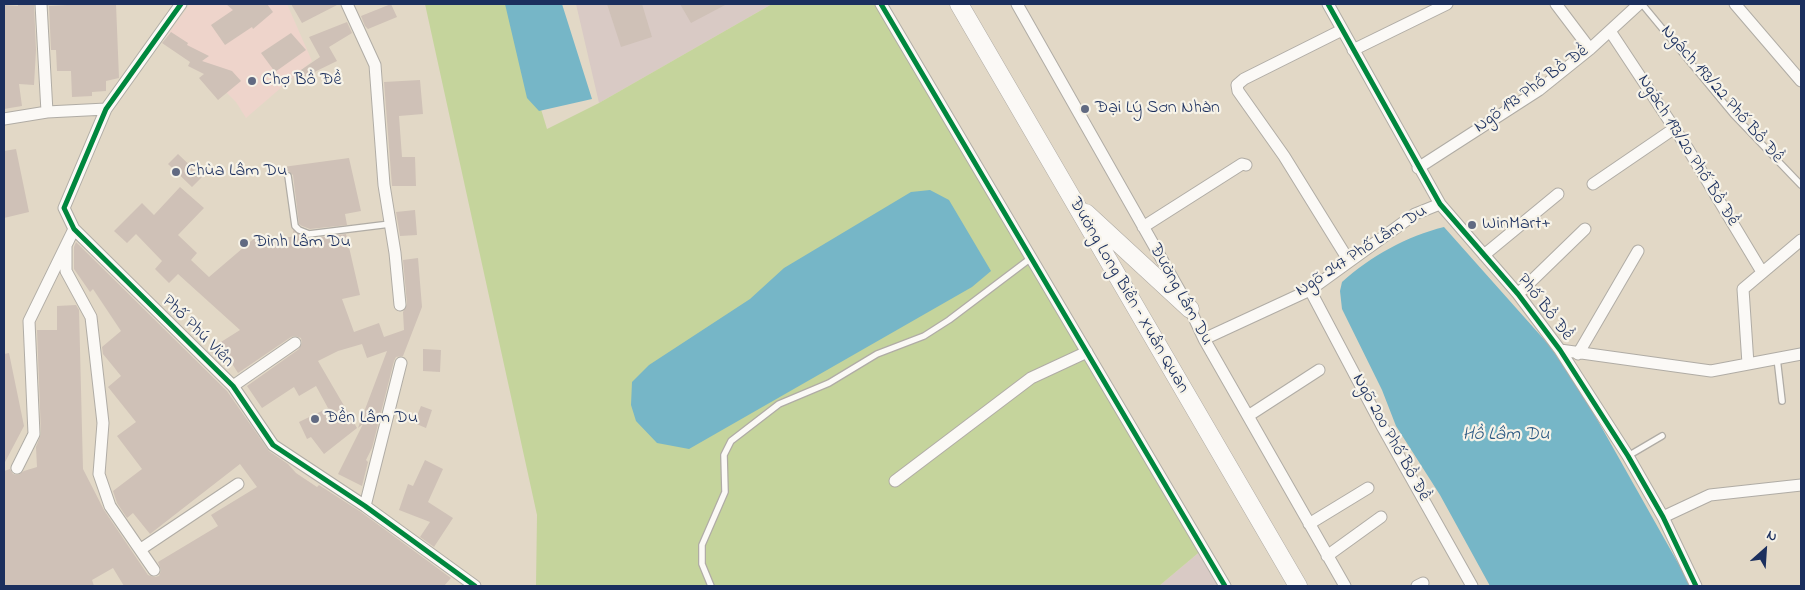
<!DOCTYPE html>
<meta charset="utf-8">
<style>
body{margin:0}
#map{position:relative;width:1805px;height:590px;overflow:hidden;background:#e2d8c6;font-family:"Indie Flower",sans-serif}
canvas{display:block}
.frame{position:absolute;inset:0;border:5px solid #1b2f5e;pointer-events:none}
.north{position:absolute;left:1740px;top:525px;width:50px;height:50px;-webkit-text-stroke:4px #f7f3e8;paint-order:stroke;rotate:26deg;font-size:14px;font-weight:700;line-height:20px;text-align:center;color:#1b2f5e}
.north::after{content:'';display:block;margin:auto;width:18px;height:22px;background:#1b2f5e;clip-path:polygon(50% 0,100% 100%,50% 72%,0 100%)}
</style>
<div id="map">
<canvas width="1805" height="590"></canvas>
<div class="frame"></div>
<div class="north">N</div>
</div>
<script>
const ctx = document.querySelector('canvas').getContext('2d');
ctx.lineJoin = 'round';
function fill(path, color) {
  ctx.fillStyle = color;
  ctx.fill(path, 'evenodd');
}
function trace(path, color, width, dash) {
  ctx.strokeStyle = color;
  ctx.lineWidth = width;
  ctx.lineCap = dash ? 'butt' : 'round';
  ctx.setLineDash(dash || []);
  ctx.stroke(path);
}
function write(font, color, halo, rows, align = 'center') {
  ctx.font = font + ' "Indie Flower",sans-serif';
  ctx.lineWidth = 4.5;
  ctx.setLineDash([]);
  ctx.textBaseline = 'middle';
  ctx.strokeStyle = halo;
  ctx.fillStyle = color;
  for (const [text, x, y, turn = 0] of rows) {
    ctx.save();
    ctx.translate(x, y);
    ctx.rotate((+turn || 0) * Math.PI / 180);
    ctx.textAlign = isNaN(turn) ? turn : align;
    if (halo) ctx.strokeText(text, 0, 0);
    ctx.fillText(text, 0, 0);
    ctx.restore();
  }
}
const built = new Path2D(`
 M190 4H287L312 61 246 118 236 102 183 49 166 37Z`);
const industrial = new Path2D(`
 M576 4H772L599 103Z
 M1203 549 1223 586H1159Z`);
const green = new Path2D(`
 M425 4H509L547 129 599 103 772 4H881L1203 549 1159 586H536L537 515Z`);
const water = new Path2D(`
 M505 4H562L592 99 539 111 527 98Z
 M930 190 949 200 991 271 972 287 689 449 657 443 636 421 631 405 632 382 649 365 750 299 784 268 911 192Z
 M1444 227 1549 345 1580 389 1691 586H1490L1440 495 1396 426 1382 390 1342 309 1340 291 1342 282C1371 256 1407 236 1444 227Z`);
const building = new Path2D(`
 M18 4H34L36 50 34 85 19 84 22 106 4 109V5L18 6Z
 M85 4H116L119 78 106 81V91L92 92V96L72 97 71 71H57L56 50H51L49 6Z
 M226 4H267L273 12 253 29 252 27 225 45 211 25 233 10Z
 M291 4H339L302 23Z
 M391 4 397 17 368 29 365 26 361 16Z
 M607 4H642L652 37 621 47Z
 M680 4H727L691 23Z
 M347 22 352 33 329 47 337 61 298 80 295 74 320 57 309 37Z
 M171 32 188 43 187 45 209 56 202 61 232 71 241 81 218 100 199 78 204 74 188 66 190 62 162 43Z
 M291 33 306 50 275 72 261 53Z
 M420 80 423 114 399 116 402 157H415L416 186H392L384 82Z
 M16 149 29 212 4 218V151Z
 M178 154 202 177 192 187 168 164Z
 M349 158 361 211 345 214 347 225 310 229 302 226 299 224 293 175 288 171 284 174 283 167Z
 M180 187 204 208 178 235 197 253 191 260 209 277 257 236 265 243 294 236 293 230 309 239 346 234 360 295 342 299 354 332 379 323 384 337 404 330 403 312 407 304 403 260 418 258 422 307 403 356 396 357 394 361 372 448 366 460 368 462 362 486 338 474 363 424 358 428 387 351 367 358 362 344 338 351 318 361 357 428 324 454 311 437 307 439 299 422 328 408 316 386 299 396 294 387 262 408 247 386 299 349 302 343 301 338 295 336 291 337 238 373 226 354 228 352 221 342 240 330 178 274 169 283 155 269 162 261 136 234 127 243 114 231 142 203 154 215Z
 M415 210 417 235 400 236 396 212Z
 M76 242 227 391 269 451 288 464 296 473 317 487 319 485 361 512 451 578 444 586H124L113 568 92 580 94 586H4V471L10 469 13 474 18 475 24 471 37 467 36 447 41 434 37 330H57V306L76 305 79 310 83 469 104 510 148 575 154 577 159 576 161 570 158 562 218 526 211 515 257 487 240 464 150 534 133 513 127 518 117 503 113 491 142 469 117 436 136 422 108 387 121 376 103 354 102 347 121 331 93 289 90 292 74 269V247Z
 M423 349 441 350 440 372 423 371Z
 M9 353 24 426 4 464V354Z
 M421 406 432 410 426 428 414 423Z
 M425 460 443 469 428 502 453 518 434 547 420 537 430 522 399 510 408 484 413 486Z`);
const lane = new Path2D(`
 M1642 4 1733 114 1801 185
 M288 176 295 226 299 230 309 234 390 224
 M1777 358 1782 401
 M1628 456 1662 436
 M711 586 702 564V545L725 492 724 455 731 441 779 404 829 383 877 354 924 336 949 320 1031 258`);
const street = new Path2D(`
 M41 4 47 112
 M181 4 106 109 64 208 74 229 233 386 273 445 365 506 475 586
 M347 4 375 65 384 185 395 253 400 305
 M881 4 1225 586
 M1017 4 1190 309 1204 339 1345 586
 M1328 4 1440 204 1518 294 1560 350 1628 456 1663 517 1696 586
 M1556 4 1590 49
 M1735 4 1801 81
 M1342 30 1244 79 1237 85 1238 91 1284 156 1349 261
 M1610 31 1688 149 1762 272
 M1353 50 1447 4
 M4 119 47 112 106 109
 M1418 168 1539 90 1590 49 1639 4
 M1593 184 1675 128
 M1143 227 1242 164 1246 165
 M66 247V271L91 317 103 423 99 474 110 506 154 570
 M1484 255 1558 194
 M1310 290 1382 426 1472 586
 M1518 294 1585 229
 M1204 339 1310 290 1415 214 1440 204
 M1560 350 1711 371 1801 354
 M1578 354 1638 251
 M1748 364 1743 289 1801 240
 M233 386 295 343
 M1248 416 1319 370
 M17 468 34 434 29 321 74 229
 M895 481 1031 378 1087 352
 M365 506 401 363
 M1663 517 1710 495 1801 485
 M1309 524 1368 488
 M141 549 238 484
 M1327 556 1381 517
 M1417 586 1423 583`);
const primary = new Path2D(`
 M959 4 1298 586
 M1086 213 1190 309`);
const cycleway = new Path2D(`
 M181 4 106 109 64 208 74 229 233 386 273 445 365 506 475 586
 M881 4 1225 586
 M1328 4 1440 204 1518 294 1560 350 1628 456 1663 517 1696 586`);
const markers = [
 [252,81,5,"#616a82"],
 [1085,109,5,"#616a82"],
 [176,172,5,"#616a82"],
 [1472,225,5,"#616a82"],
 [244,243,5,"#616a82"],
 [315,419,5,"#616a82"]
];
const poiNames = [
 ["Chợ Bồ Đề",262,81],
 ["Đại Lý Sơn Nhàn",1095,109],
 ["Chùa Lâm Du",186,172],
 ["WinMart+",1482,225],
 ["Đình Lâm Du",254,243],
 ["Đền Lâm Du",325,419]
];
const streetNames = [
 ["Ngõ 193 Phố Bồ Đề",1532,90,-36],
 ["Ngách 193/22 Phố Bồ Đề",1721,95,49],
 ["Ngách 193/20 Phố Bồ Đề",1687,151,58],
 ["Ngõ 247 Phố Lâm Du",1362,252,-33],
 ["Đường Lâm Du",1180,295,61],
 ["Đường Long Biên – Xuân Quan",1128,296,60],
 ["Phố Bồ Đề",1544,308,52],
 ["Phố Phú Viên",197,332,45],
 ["Ngõ 200 Phố Bồ Đề",1390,438,61]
];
const waterNames = [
 ["Hồ Lâm Du",1506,436]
];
fill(built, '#eed4cb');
fill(industrial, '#d9cac5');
fill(green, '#c5d49c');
fill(water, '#76b6c7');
fill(building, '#cfc1b7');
trace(lane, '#b0aca5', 8);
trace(street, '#b0aca5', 13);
trace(primary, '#b0aca5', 19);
trace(lane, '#fbf9f6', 5.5);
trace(street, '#fbf9f6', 11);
trace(primary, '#fbf9f6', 18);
trace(cycleway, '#00873e', 5);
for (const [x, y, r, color] of markers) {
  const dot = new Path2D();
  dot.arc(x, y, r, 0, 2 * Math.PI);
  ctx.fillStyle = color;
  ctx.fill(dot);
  trace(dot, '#f7f3e8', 2);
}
write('18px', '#1b2f5e', '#f7f3e8', poiNames, 'left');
write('18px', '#1b2f5e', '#f7f3e8', streetNames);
write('italic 19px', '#2b5983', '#f7f3e8', waterNames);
</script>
